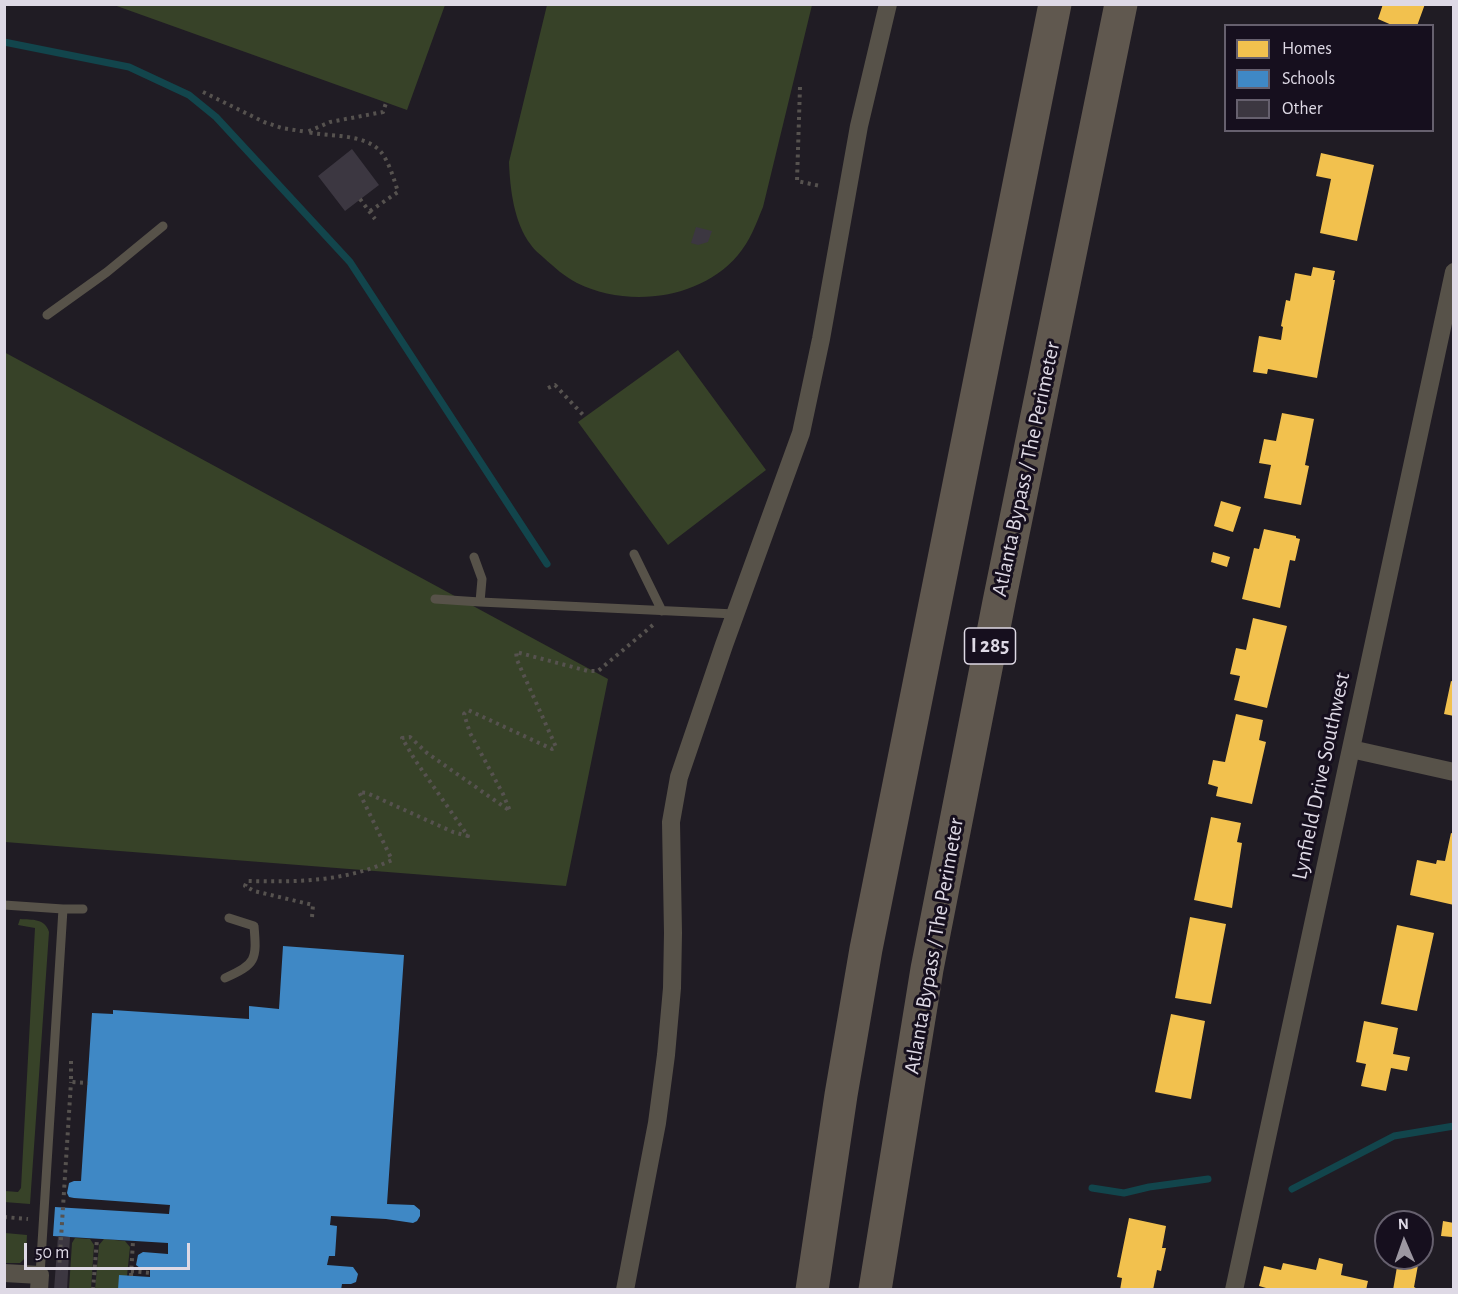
<!DOCTYPE html>
<style>
body{margin:0}
#map{position:relative;width:1458px;height:1294px;overflow:hidden;background:#201c24;font-family:"Alegreya Sans",sans-serif}
canvas{display:block}
.frame{position:absolute;inset:0;border:6px solid #ded9e5;pointer-events:none}
.legend{position:absolute;left:1224px;top:24px;width:210px;height:108px;box-sizing:border-box;background:#160f1e;border:2px solid #66606e;margin:0;padding:8px 10px;list-style:none;font-size:18px;color:#ded9e5}
.legend li{display:flex;align-items:center;gap:12px;height:30px}
.legend b{width:30px;border:2px solid #66606e}
.north{position:absolute;left:1374px;top:1210px;width:60px;height:60px;box-sizing:border-box;background:#160f1e;border:2px solid #66606e;border-radius:50%;rotate:358deg;font-size:16px;font-weight:700;line-height:24px;text-align:center;color:#ded9e5}
.north::after{content:'';display:block;margin:auto;width:21px;height:27px;background:#9c97a1;clip-path:polygon(50% 0,100% 100%,50% 72%,0 100%)}
.scale{position:absolute;left:24px;top:1243px;width:166px;height:27px;box-sizing:border-box;border:3px solid #ded9e5;border-top:0;padding-left:8px;font-size:18px;line-height:21px;white-space:nowrap;color:#ded9e5;-webkit-text-stroke:4px #160f1e;paint-order:stroke}
</style>
<div id="map">
<canvas width="1458" height="1294"></canvas>
<div class="frame"></div>
<ul class="legend">
<li><b style="height:16px;background:#f2c14e"></b>Homes</li>
<li><b style="height:16px;background:#3f88c5"></b>Schools</li>
<li><b style="height:16px;background:#3c3741"></b>Other</li>
</ul>
<div class="north">N</div>
<div class="scale">50 m</div>
</div>
<script>
const ctx = document.querySelector('canvas').getContext('2d');
ctx.lineJoin = 'round';
function fill(path, color) {
  ctx.fillStyle = color;
  ctx.fill(path, 'evenodd');
}
function trace(path, color, width, dash) {
  ctx.strokeStyle = color;
  ctx.lineWidth = width;
  ctx.lineCap = dash ? 'butt' : 'round';
  ctx.setLineDash(dash || []);
  ctx.stroke(path);
}
function write(font, color, halo, rows, align = 'center') {
  ctx.font = font + ' "Alegreya Sans",sans-serif';
  ctx.lineWidth = 6;
  ctx.setLineDash([]);
  ctx.textBaseline = 'middle';
  ctx.strokeStyle = halo;
  ctx.fillStyle = color;
  for (const [text, x, y, turn = 0] of rows) {
    ctx.save();
    ctx.translate(x, y);
    ctx.rotate((+turn || 0) * Math.PI / 180);
    ctx.textAlign = isNaN(turn) ? turn : align;
    if (halo) ctx.strokeText(text, 0, 0);
    ctx.fillText(text, 0, 0);
    ctx.restore();
  }
}
const green = new Path2D(`
 M114 5H445L407 110Z
 M547 5H812L763 207C756 224 750 241 738 255 700 300 627 308 577 283 565 277 554 267 544 258 540 254 534 250 531 245 514 223 510 189 509 162Z
 M678 350 766 470 668 545 578 422Z
 M4 352 608 679 566 886 5 842Z
 M20 919C32 920 45 918 49 932L30 1204 4 1202 5 1191 18 1192 21 1188 35 928 18 925Z
 M5 1233 27 1235 26 1257 20 1263H5Z
 M75 1238 90 1239 94 1245 91 1289H69L72 1243Z
 M104 1239 125 1241 130 1247 127 1276 118 1289 95 1290 99 1245Z`);
const homes = new Path2D(`
 M1383 4H1425L1417 26H1394L1378 19Z
 M1321 153 1374 165 1357 241 1320 233 1331 179 1316 176Z
 M1313 267 1335 271 1333 280H1335L1317 378 1268 369 1267 374 1253 372 1259 336 1281 340 1283 327 1281 326 1286 300 1290 301 1295 273 1311 276Z
 M1282 413 1314 419 1305 465 1309 466 1301 505 1264 498 1271 465 1259 463 1264 439 1276 441Z
 M1221 501 1241 507 1233 532 1214 526Z
 M1264 529 1296 536V538L1300 539 1295 561 1290 560 1280 608 1242 599 1254 548 1259 549Z
 M1213 552 1230 557 1227 567 1211 562Z
 M1253 618 1287 626 1267 708 1234 700 1240 676 1230 674 1236 648 1246 650Z
 M1451 681 1454 682V716L1444 714Z
 M1236 714 1263 720 1259 740 1266 742 1252 804 1216 796 1218 787 1208 784 1213 760 1225 762Z
 M1211 817 1241 823 1237 842 1242 843 1232 908 1194 900Z
 M1451 833 1454 834V905L1410 895 1417 860 1436 864 1437 860 1445 861Z
 M1190 917 1226 924 1211 1004 1175 998Z
 M1397 925 1434 933 1417 1011 1381 1004Z
 M1171 1014 1205 1021 1191 1099 1155 1092Z
 M1364 1021 1398 1028 1393 1054 1410 1057 1407 1071 1391 1068 1386 1091 1361 1086 1366 1064 1356 1062Z
 M1129 1218 1166 1226 1162 1248H1166L1161 1271 1157 1270 1153 1290H1120L1122 1278 1117 1277Z
 M1443 1221 1454 1223 1452 1237 1441 1236Z
 M1382 1224 1386 1225V1247L1377 1245Z
 M1319 1258 1343 1264 1341 1275 1368 1281 1366 1290H1273L1259 1286 1264 1266 1281 1270 1283 1263 1316 1270Z
 M1398 1261 1418 1265 1414 1287 1419 1290H1393Z`);
const schools = new Path2D(`
 M283 946 404 955 387 1204 414 1205 420 1210V1216L417 1221 413 1223 386 1219 331 1216 330 1225 337 1226 335 1256H329L327 1265 353 1267 358 1274 356 1282 351 1284H342L341 1290H118L119 1275 150 1277V1270L140 1268 136 1265 138 1255 143 1252 168 1254V1243L53 1236 55 1207 169 1214 170 1205 74 1198 69 1197 67 1193 69 1183 74 1181H81L92 1013 113 1014V1010L249 1019V1006L279 1009Z`);
const stream = new Path2D(`
 M4 42 129 67 189 95 216 117 350 262 547 564
 M1092 1188 1124 1193 1149 1187 1208 1179
 M1292 1189 1394 1136 1454 1126`);
const building = new Path2D(`
 M352 149 379 185 345 211 318 176Z
 M696 227 712 231 708 242 698 245 691 243Z
 M58 1236 70 1237 67 1290H54Z`);
const path = new Path2D(`
 M800 87 797 181 820 186
 M203 92 264 122 282 128 307 132
 M360 199 375 219
 M370 211 398 192C394 179 389 162 381 152 365 133 329 137 307 132L330 122 383 112 386 103
 M548 388 555 385 585 417
 M312 917 313 905 254 891 245 886 247 881C297 882 345 882 392 860L359 792 367 793 453 832 468 836 415 760 402 738 410 737 427 753 510 811 503 794 470 733 464 714 468 710 552 749 556 747 517 660 516 652 588 671H598L653 625
 M71 1061V1082L88 1083
 M4 1217 28 1219
 M59 1270 71 1082
 M131 1271 150 1273
 M131 1276 133 1241
 M93 1290 97 1239`);
const lane = new Path2D(`
 M47 315 107 272 163 226
 M634 554 662 611
 M474 557 482 579 480 602 735 614
 M435 599 480 602
 M4 905 63 909 40 1275
 M63 909H83
 M225 978C256 964 257 960 254 926L229 918`);
const street = new Path2D(`
 M1351 749 1454 772
 M4 1273 40 1275 39 1290
 M625 1290 657 1123 666 1055 672 988 673 933 671 822 679 777 724 645 801 433 821 339 859 126 888 4
 M1234 1290 1454 272`);
const highway = new Path2D(`
 M812 1290 841 1095 866 949 1055 4
 M875 1290 927 969 999 602 1121 4`);
const shields = [
 [990,646,51]
];
const shieldNames = [
 ["I 285",990,646]
];
const streetNames = [
 ["Atlanta Bypass / The Perimeter",1026,469,-78],
 ["Lynfield Drive Southwest",1321,776,-78],
 ["Atlanta Bypass / The Perimeter",934,946,-80]
];
fill(green, '#374228');
fill(homes, '#f2c14e');
fill(schools, '#3f88c5');
trace(stream, '#12454c', 7);
fill(building, '#3c3741');
trace(path, '#56524f', 4, [3, 4.5]);
trace(lane, '#575249', 9);
trace(street, '#575249', 18);
trace(highway, '#60584f', 33);
for (const [x, y, w] of shields) {
  const box = new Path2D();
  box.roundRect(x - w / 2, y - 18, w, 36, 4.5);
  ctx.fillStyle = '#160f1e';
  ctx.fill(box);
  trace(box, '#ded9e5', 1.5);
}
write('bold 21px', '#ded9e5', null, shieldNames);
write('22px', '#ded9e5', '#160f1e', streetNames);
</script>
